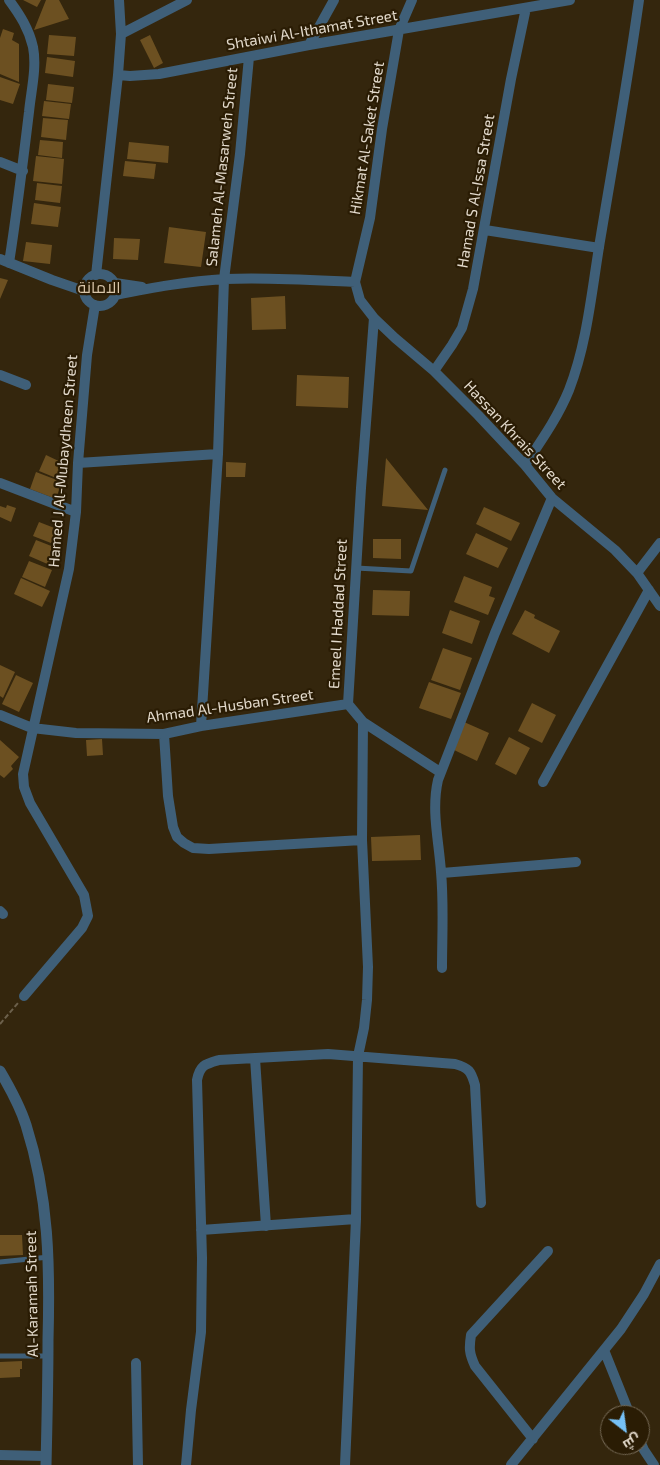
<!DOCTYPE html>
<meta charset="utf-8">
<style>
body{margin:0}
#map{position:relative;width:660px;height:1465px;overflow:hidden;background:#34260d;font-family:"Exo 2",Cairo,sans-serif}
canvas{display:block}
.north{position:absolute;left:600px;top:1405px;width:50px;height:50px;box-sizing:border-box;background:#2a1c04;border:1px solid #746854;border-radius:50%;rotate:150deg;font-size:14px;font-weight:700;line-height:20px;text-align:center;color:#e3dacc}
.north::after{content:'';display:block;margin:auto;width:18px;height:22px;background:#75c0f6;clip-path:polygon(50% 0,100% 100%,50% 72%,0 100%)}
</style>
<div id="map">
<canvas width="660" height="1465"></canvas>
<div class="north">ش</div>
</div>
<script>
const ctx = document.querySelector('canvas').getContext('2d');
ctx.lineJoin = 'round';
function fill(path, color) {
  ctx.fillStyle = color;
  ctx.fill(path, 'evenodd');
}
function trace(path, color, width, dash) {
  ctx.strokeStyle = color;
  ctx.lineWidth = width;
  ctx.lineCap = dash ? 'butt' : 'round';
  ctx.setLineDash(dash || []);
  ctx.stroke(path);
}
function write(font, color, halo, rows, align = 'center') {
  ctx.font = font + ' "Exo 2",Cairo,sans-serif';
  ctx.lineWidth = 4.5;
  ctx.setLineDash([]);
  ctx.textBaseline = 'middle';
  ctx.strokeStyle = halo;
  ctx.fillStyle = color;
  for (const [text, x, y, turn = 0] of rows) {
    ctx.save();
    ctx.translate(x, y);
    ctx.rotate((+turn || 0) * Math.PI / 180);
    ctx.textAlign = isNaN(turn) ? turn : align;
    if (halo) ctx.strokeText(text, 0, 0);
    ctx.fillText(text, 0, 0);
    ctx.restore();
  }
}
const building = new Path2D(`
 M23 0H41L37 7Z
 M46 0H59L69 19 34 30Z
 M3 29 14 33 12 40 19 44V82L0 74V38Z
 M49 35 76 37 74 56 47 54Z
 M150 35 163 63 154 68 140 40Z
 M47 57 75 61 73 77 45 73Z
 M0 77 20 84 13 104 0 100Z
 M48 84 74 87 72 103 46 100Z
 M44 101 71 104 69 119 42 116Z
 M43 118 68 120 66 140 41 137Z
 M40 140 63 142 62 158 38 155Z
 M129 142 169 146 168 163 127 159Z
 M36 156 64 159 62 184 33 181Z
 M125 161 156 164 154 179 123 176Z
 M37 183 62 186 60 203 35 200Z
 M34 203 61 207 58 227 31 224Z
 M169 227 206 232 201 267 164 263Z
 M114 238 140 239 138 260 113 259Z
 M26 242 52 245 50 264 23 261Z
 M0 278 8 280 0 299Z
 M285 296 286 329 252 330 251 298Z
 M297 375 349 377 348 408 296 406Z
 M46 455 67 465 61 480 39 471Z
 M386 458 428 510 382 506Z
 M226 462 246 463 245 477H226Z
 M36 472 62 482 56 499 30 489Z
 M7 505 16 508 11 522 0 517V506L6 508Z
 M484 507 520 523 511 541 476 524Z
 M39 522 57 529 51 543 33 536Z
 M476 533 508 548 498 568 466 554Z
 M373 539H401V559L373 558Z
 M36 540 59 549 52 566 29 556Z
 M29 561 52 570 45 587 22 577Z
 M464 576 492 587 489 596 495 598 488 615 454 602Z
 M21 578 50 591 42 607 14 594Z
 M373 590 410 591 409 616 372 615Z
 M450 610 480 621 472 644 442 633Z
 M525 610 535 615 534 618 560 631 549 653 512 634Z
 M443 648 472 658 460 690 431 680Z
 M0 665 15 672 3 698 0 696Z
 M16 675 33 683 19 712 2 704Z
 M429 682 461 693 451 719 419 708Z
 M532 703 556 715 542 743 518 731Z
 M464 722 489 733 477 761 452 749Z
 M509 737 530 748 516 775 495 764Z
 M102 739 103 755 87 756 86 740Z
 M0 740 19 757 11 766 13 769 4 778 0 775Z
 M420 835 421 860 372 861 371 837Z
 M0 1235H22L23 1255 0 1256Z
 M22 1361V1369H20V1377L0 1378V1362Z`);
const path = new Path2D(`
 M0 1024 18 1003`);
const service = new Path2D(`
 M356 568 411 571 445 470
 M0 1262 49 1257
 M0 1356H48`);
const minor = new Path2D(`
 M9 0C20 15 29 29 33 47 37 68 31 91 29 112 23 162 17 212 9 263
 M412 0 399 30 382 129 370 218 355 282 360 300 374 318 395 338 434 371 478 415 525 465 552 498 615 550 637 573 660 606
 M121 34 187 0
 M309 45 334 0
 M118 75 130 76 159 74 309 45 570 0
 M0 162 23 171
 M485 230 599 248
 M0 259 52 280 84 291
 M84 290a16 16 0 1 1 32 0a16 16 0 1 1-32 0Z
 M96 275 118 75 121 34 119 0
 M115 283 142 287
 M115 295C151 288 188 281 225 279 268 277 312 280 355 282
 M434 371 452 345 462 328 473 289 511 79 526 8
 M0 375 26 385
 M78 463 218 454
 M525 465C541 441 558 417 569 390 588 341 592 287 601 235 614 157 628 79 639 0
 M0 483 76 512
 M637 573 660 543
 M0 715 32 728 76 733 164 734 201 726 348 704
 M363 722 440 772
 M201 726 218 454 224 279 240 154 249 57
 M164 734 168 796 173 827 177 837 184 843 193 848 209 849 362 840
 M543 782 649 590
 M442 873 576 862
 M0 911 3 914
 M442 968C442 937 444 904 441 872 439 841 431 811 438 780L495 633 552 498
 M24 996 82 928 88 916 84 895 30 803 24 787 23 774 69 569 76 512 78 463 87 355 95 305
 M255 1058 266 1226
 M201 1230 356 1219
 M604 1350 630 1415
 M136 1363 138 1465
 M533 1439 475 1366C469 1353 469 1348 471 1335L548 1251
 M640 1441 644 1450 654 1465
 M0 1455 46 1456
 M186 1465 191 1410 201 1332 202 1258 197 1080C200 1065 205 1064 219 1060L328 1054 455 1064C469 1068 471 1071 475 1085L481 1203
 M345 1465 356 1219 358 1056 364 1028 367 1000 368 967 362 840 363 722 348 704 361 488 374 318
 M511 1465 621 1329 644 1294 660 1264`);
const tertiary = new Path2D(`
 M0 1071C10 1088 20 1106 26 1125 49 1197 50 1266 48 1340 48 1381 47 1423 46 1465`);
const streetNames = [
 ["Shtaiwi Al-Ithamat Street",312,30,-10],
 ["Hikmat Al-Saket Street",367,138,-81],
 ["Salameh Al-Masarweh Street",222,167,-84],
 ["Hamad S Al-Issa Street",476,191,-80],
 ["Hassan Khrais Street",515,435,47],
 ["Hamed J Al-Mubaydheen Street",63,461,-85],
 ["Emeel I Haddad Street",338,614,-87],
 ["Ahmad Al-Husban Street",230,706,-8],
 ["Al-Karamah Street",32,1294,-91]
];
const neighbourhoodNames = [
 ["الامانة",99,288]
];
fill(building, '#6c5021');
trace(path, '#6c604b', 2, [5, 2.5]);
trace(service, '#3f5f78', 5);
trace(minor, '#3f5f78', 10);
trace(tertiary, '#3f5f78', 11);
write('15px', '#e3dacc', '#2a1c04', streetNames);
write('16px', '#d8c5a9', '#2a1c04', neighbourhoodNames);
</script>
